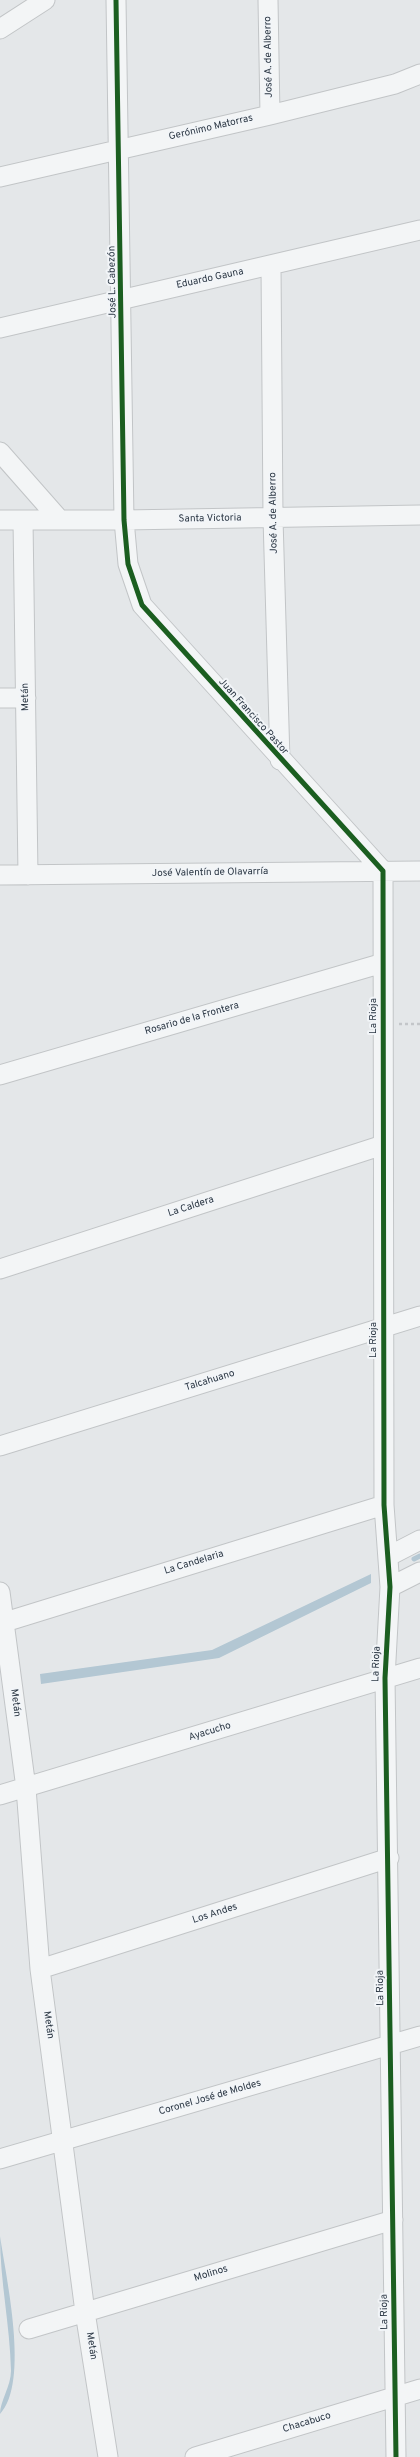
<!DOCTYPE html>
<meta charset="utf-8">
<style>
body{margin:0}
canvas{display:block;background:#e4e7e9}
</style>
<canvas width="420" height="2457"></canvas>
<script>
const ctx = document.querySelector('canvas').getContext('2d');
ctx.lineJoin = 'round';
function fill(path, color) {
  ctx.fillStyle = color;
  ctx.fill(path, 'evenodd');
}
function trace(path, color, width, dash) {
  ctx.strokeStyle = color;
  ctx.lineWidth = width;
  ctx.lineCap = dash ? 'butt' : 'round';
  ctx.setLineDash(dash || []);
  ctx.stroke(path);
}
function write(font, color, halo, rows, align = 'center') {
  ctx.font = font + ' Overpass,sans-serif';
  ctx.lineWidth = 4;
  ctx.setLineDash([]);
  ctx.textBaseline = 'middle';
  ctx.strokeStyle = halo;
  ctx.fillStyle = color;
  for (const [text, x, y, turn = 0] of rows) {
    ctx.save();
    ctx.translate(x, y);
    ctx.rotate((+turn || 0) * Math.PI / 180);
    ctx.textAlign = isNaN(turn) ? turn : align;
    if (halo) ctx.strokeText(text, 0, 0);
    ctx.fillText(text, 0, 0);
    ctx.restore();
  }
}
const water = new Path2D(`
 M371 1574V1583L219 1658 41 1684 40 1674 212 1650Z
 M0 2236C6 2278 30 2382 0 2414 0 2401 11 2386 11 2371 10 2325 0 2281 0 2236Z`);
const stream = new Path2D(`
 M414 1559 420 1556`);
const path = new Path2D(`
 M399 1024H420`);
const minor = new Path2D(`
 M116 0 124 520 128 564 142 605 383 871
 M268 0 270 115
 M0 29 45 0
 M0 177 270 115 395 84 420 74
 M271 266 273 518 280 760
 M0 328C140 294 280 264 420 230
 M0 452 59 519
 M0 520H124L420 515
 M23 520 28 875
 M0 698H26
 M383 871 384 1505 390 1587 385 1678 396 2457
 M0 875 420 871
 M0 1075 383 963
 M0 1269 383 1145
 M0 1446 420 1316
 M389 1556 420 1540
 M390 1587 420 1572
 M0 1592 26 1788 40 1969 85 2312 108 2457
 M5 1622 384 1505
 M0 1795 420 1668
 M40 1969 389 1858
 M0 2159 420 2036
 M29 2329 393 2220
 M195 2457 420 2389`);
const cycleway = new Path2D(`
 M116 0 124 520 128 564 142 605 383 871 384 1505 390 1587 385 1678 396 2457`);
const streetNames = [
 ["José A. de Alberro",269,57,-91],
 ["Gerónimo Matorras",211,128,-13],
 ["Eduardo Gauna",210,279,-12],
 ["José L. Cabezón",113,282,-91],
 ["José A. de Alberro",274,513,-91],
 ["Santa Victoria",210,519,-1],
 ["Metán",26,697,-91],
 ["Juan Francisco Pastor",253,717,48],
 ["José Valentín de Olavarría",210,873,-1],
 ["La Rioja",374,1016,-90],
 ["Rosario de la Frontera",192,1019,-16],
 ["La Caldera",191,1207,-18],
 ["La Rioja",374,1340,-90],
 ["Talcahuano",210,1381,-17],
 ["La Candelaria",194,1563,-17],
 ["La Rioja",377,1664,-88],
 ["Metán",15,1703,83],
 ["Ayacucho",210,1732,-17],
 ["Los Andes",215,1914,-18],
 ["La Rioja",381,1988,-91],
 ["Metán",48,2025,82],
 ["Coronel José de Moldes",210,2098,-16],
 ["Molinos",211,2274,-17],
 ["La Rioja",385,2312,-91],
 ["Metán",91,2346,81],
 ["Chacabuco",307,2423,-17]
];
fill(water, '#b3c7d3');
trace(stream, '#b3c7d3', 5);
trace(minor, '#c2c5c7', 21);
trace(path, '#c3c6c9', 2.5, [3, 3]);
trace(minor, '#f3f5f6', 19);
trace(cycleway, '#1b5e20', 5);
write('10px', '#2a3643', '#f2f5f8', streetNames);
</script>
